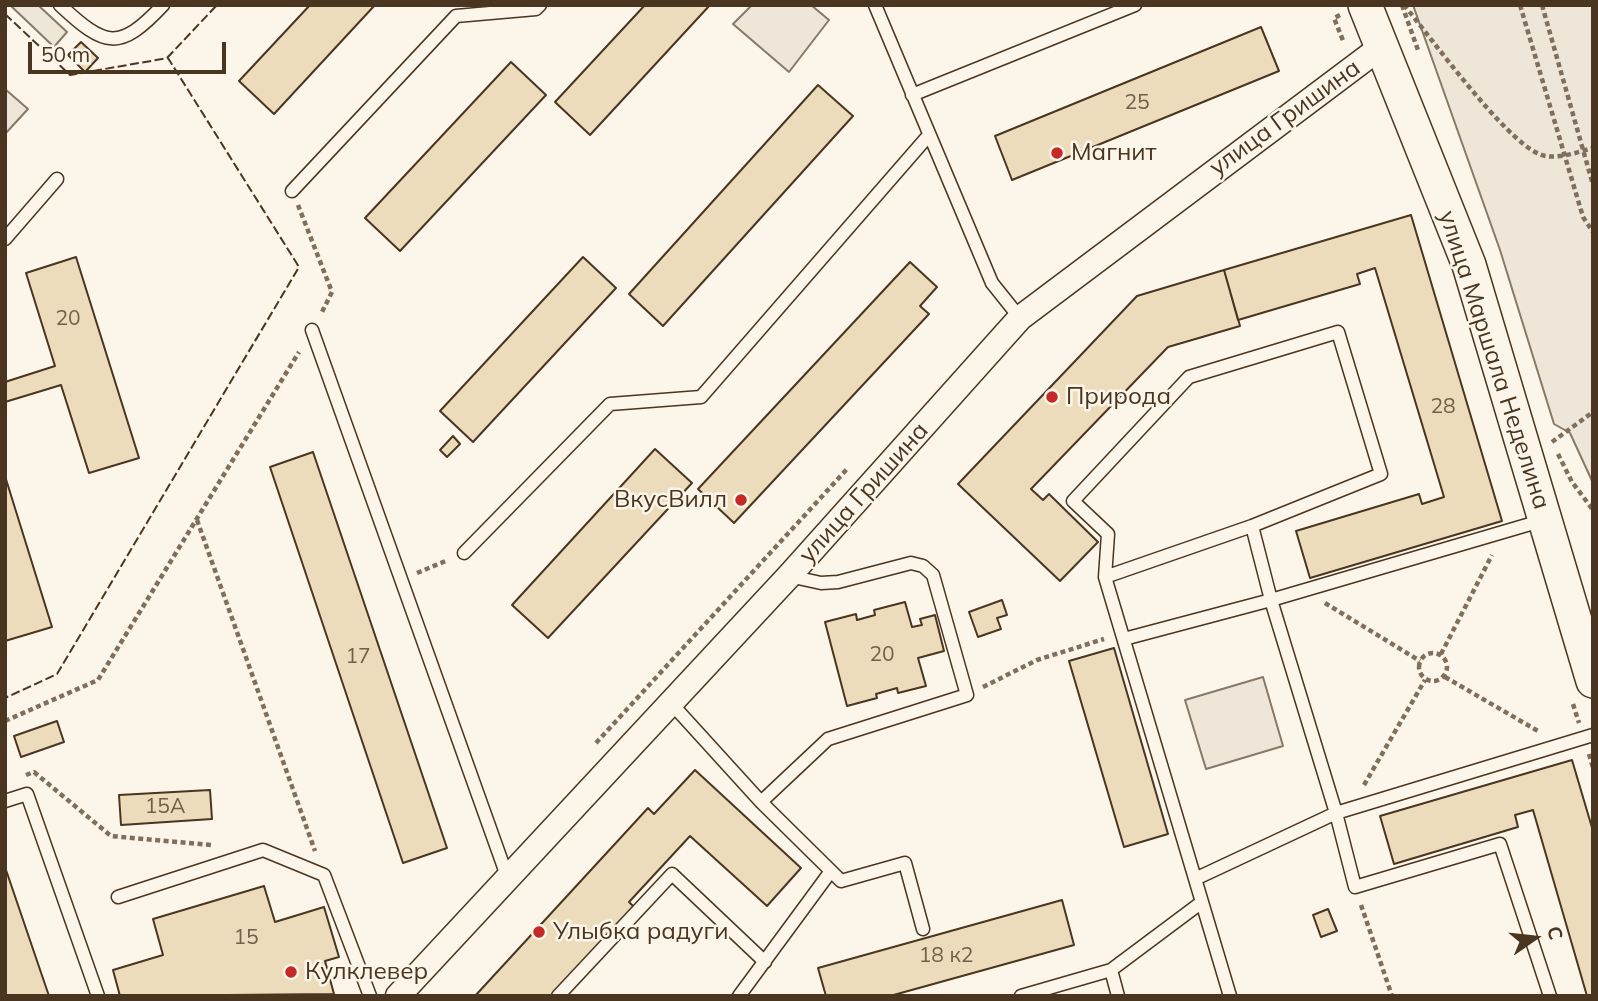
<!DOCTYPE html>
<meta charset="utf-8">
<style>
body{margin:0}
#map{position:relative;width:1598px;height:1001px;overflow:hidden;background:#fbf6e9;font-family:Mulish,sans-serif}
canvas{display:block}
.frame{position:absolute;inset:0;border:7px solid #4a3520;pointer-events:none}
.north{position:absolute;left:1500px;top:903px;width:70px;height:70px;-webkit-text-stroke:5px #fbf6e9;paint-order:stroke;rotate:76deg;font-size:19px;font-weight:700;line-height:28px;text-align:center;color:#4a3520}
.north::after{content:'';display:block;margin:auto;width:24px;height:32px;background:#4a3520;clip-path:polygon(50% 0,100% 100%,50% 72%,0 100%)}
.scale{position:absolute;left:28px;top:42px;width:198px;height:32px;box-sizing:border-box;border:4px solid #4a3520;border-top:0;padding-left:9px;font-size:21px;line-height:24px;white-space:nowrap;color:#4a3520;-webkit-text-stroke:5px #fbf6e9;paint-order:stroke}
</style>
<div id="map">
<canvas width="1598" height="1001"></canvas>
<div class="frame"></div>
<div class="north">С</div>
<div class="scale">50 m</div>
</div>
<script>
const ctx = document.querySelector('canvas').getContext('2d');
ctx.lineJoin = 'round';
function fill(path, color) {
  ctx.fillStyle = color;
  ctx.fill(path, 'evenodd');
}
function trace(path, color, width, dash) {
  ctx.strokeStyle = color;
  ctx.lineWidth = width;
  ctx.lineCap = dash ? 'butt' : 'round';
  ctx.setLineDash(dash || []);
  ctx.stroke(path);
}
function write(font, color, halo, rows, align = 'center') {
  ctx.font = font + ' Mulish,sans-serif';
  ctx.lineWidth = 5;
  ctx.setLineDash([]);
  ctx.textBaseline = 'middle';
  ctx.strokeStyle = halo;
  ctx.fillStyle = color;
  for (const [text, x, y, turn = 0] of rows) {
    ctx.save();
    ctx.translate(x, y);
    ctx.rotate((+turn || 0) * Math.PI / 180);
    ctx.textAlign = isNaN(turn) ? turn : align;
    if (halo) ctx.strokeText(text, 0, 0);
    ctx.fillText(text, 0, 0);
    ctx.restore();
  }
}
const green = new Path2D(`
 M752 5H811L829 20 789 72 733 24Z
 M1413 5H1593V483L1570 433 1554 424 1500 250Z
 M5 89 28 109 5 134Z
 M1263 677 1283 746 1206 769 1185 700Z`);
const parking = new Path2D(`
 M10 5H38L67 32 54 47Z`);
const building = new Path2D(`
 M310 5H375L274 114 239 81Z
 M645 5H710L590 135 555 102Z
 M1261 27 1279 71 1012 180 995 136Z
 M81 42 98 58 85 72 68 55Z
 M511 62 546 95 400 251 365 218Z
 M818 85 853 116 663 326 629 294Z
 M1411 215 1502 521 1310 578 1296 531 1419 494 1422 504 1444 497 1375 268 1357 274 1360 284 1238 320 1224 270Z
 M76 257 139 458 89 473 61 385 5 402V382L55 366 26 273Z
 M583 257 616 288 473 442 440 411Z
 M910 262 937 287 920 306 929 314 734 523 698 489Z
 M1224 270 1240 326 1168 347 1031 489 1043 500 1049 494 1098 542 1060 581 958 484 1137 296Z
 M453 436 460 444 447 457 440 450Z
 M655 449 692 483 548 638 512 605Z
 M313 452 447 848 403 863 270 467Z
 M5 476 52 627 5 641Z
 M1002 600 1007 615 997 618 1001 629 978 637 969 612Z
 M905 602 912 627 922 625 920 619 935 615 944 651 918 658 926 686 898 693 897 688 876 694 877 698 847 706 825 622 856 614 857 620 875 615 874 610Z
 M1114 648 1168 834 1124 847 1069 661Z
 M57 721 64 742 21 757 14 736Z
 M1572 760 1593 831V996H1587L1533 810 1515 815 1518 827 1394 864 1380 816Z
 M695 770 801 868 767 906 690 836 629 902 635 908 554 996H475L648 808 654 814Z
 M210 790 212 819 121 825 119 795Z
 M5 867 49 996H5Z
 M264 886 275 922 324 907 339 957 325 961 334 994 120 996 113 970 163 955 153 919Z
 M1062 900 1074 945 890 996H826L818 968Z
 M1328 909 1337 931 1321 937 1313 915Z`);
const path = new Path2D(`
 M1402 5 1419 53
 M1404 5C1432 39 1504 139 1539 154 1554 161 1578 152 1593 148
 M1520 5 1583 217 1593 232
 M1542 5 1593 185
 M1340 15 1334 18 1344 43
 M298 205 332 292 321 314
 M1552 442 1593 412
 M1558 454 1572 482 1593 510
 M197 520 315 851
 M417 573 448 560
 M1325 603 1420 661
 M1419 667a14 14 0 1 1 28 0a14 14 0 1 1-28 0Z
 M1441 654 1492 555
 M1445 677 1538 731
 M983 687 1037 660 1104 639
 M1573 704 1579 723
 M5 721 98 680 299 352
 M596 743 848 468
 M1589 754 1593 768
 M26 775 34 772 111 836 211 845
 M1364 785 1425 680
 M1361 905 1392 996`);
const lane = new Path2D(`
 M60 5C105 47 119 52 163 5
 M875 5 992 283 1020 318
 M912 95 1135 5
 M292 191 456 16 536 9 540 5
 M5 239 57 179
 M312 330 507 876
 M464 553 610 404 701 397 929 135
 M1105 577 1252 526
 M1124 639 1271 600 1336 813 1355 887 1500 844 1550 996
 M671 703 761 802 831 871 739 996
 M5 801 27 794 98 996
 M761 802 828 739 967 695 933 575 923 566 911 563 838 582 821 583 789 576
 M831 871 841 881 905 863 923 929
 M1195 879 1336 813 1593 735
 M118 897 263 850 324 875 370 996
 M1111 970 1118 996
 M558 996 672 874 765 962
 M1021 996 1111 970 1202 902
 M1230 996 1105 577 1108 534 1073 501 1189 377 1338 332 1381 474 1252 526 1271 600 1544 520`);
const street = new Path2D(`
 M398 996 789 576 1020 318 1381 47`);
const secondary = new Path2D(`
 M1365 5 1469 265 1593 681`);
const fence = new Path2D(`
 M5 14 70 75 168 58 299 267 57 674 5 698
 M167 58 217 5`);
const markers = [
 [1057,153,7,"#c62828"],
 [1052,397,7,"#c62828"],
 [741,500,7,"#c62828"],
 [539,932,7,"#c62828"],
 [291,972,7,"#c62828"]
];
const numberNames = [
 ["25",1137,103],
 ["20",68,319],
 ["28",1443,407],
 ["20",882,655],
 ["17",358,657],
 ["15А",165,807],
 ["15",246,938],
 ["18 к2",946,956]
];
const streetNames = [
 ["улица Гришина",1285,118,-36],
 ["улица Маршала Неделина",1494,360,72],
 ["улица Гришина",864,493,-48]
];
const poiNames = [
 ["Магнит",1071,153],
 ["Природа",1066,397],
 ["ВкусВилл",727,500,"right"],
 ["Улыбка радуги",553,932],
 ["Кулклевер",305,972]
];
fill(green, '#ede6d9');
trace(green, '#887966', 2);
fill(parking, '#ede7d9');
trace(parking, '#887966', 2);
fill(building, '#ecdcbc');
trace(building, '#4a3520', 2);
trace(lane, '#4a3520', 15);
trace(street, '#4a3520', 27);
trace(secondary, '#4a3520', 36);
trace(path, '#7f6f5c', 4.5, [5, 3.5]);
trace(lane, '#fbf6e9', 12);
trace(street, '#fbf6e9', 24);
trace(secondary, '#fbf6e9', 33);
trace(fence, '#4a3520', 2, [9, 3.5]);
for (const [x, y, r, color] of markers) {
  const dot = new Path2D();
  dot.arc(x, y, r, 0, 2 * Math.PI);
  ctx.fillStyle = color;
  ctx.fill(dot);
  trace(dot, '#fbf6e9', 2.5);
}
write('21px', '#725f47', null, numberNames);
write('24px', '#4a3520', '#fbf6e9', streetNames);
write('24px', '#4a3520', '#fbf6e9', poiNames, 'left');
</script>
